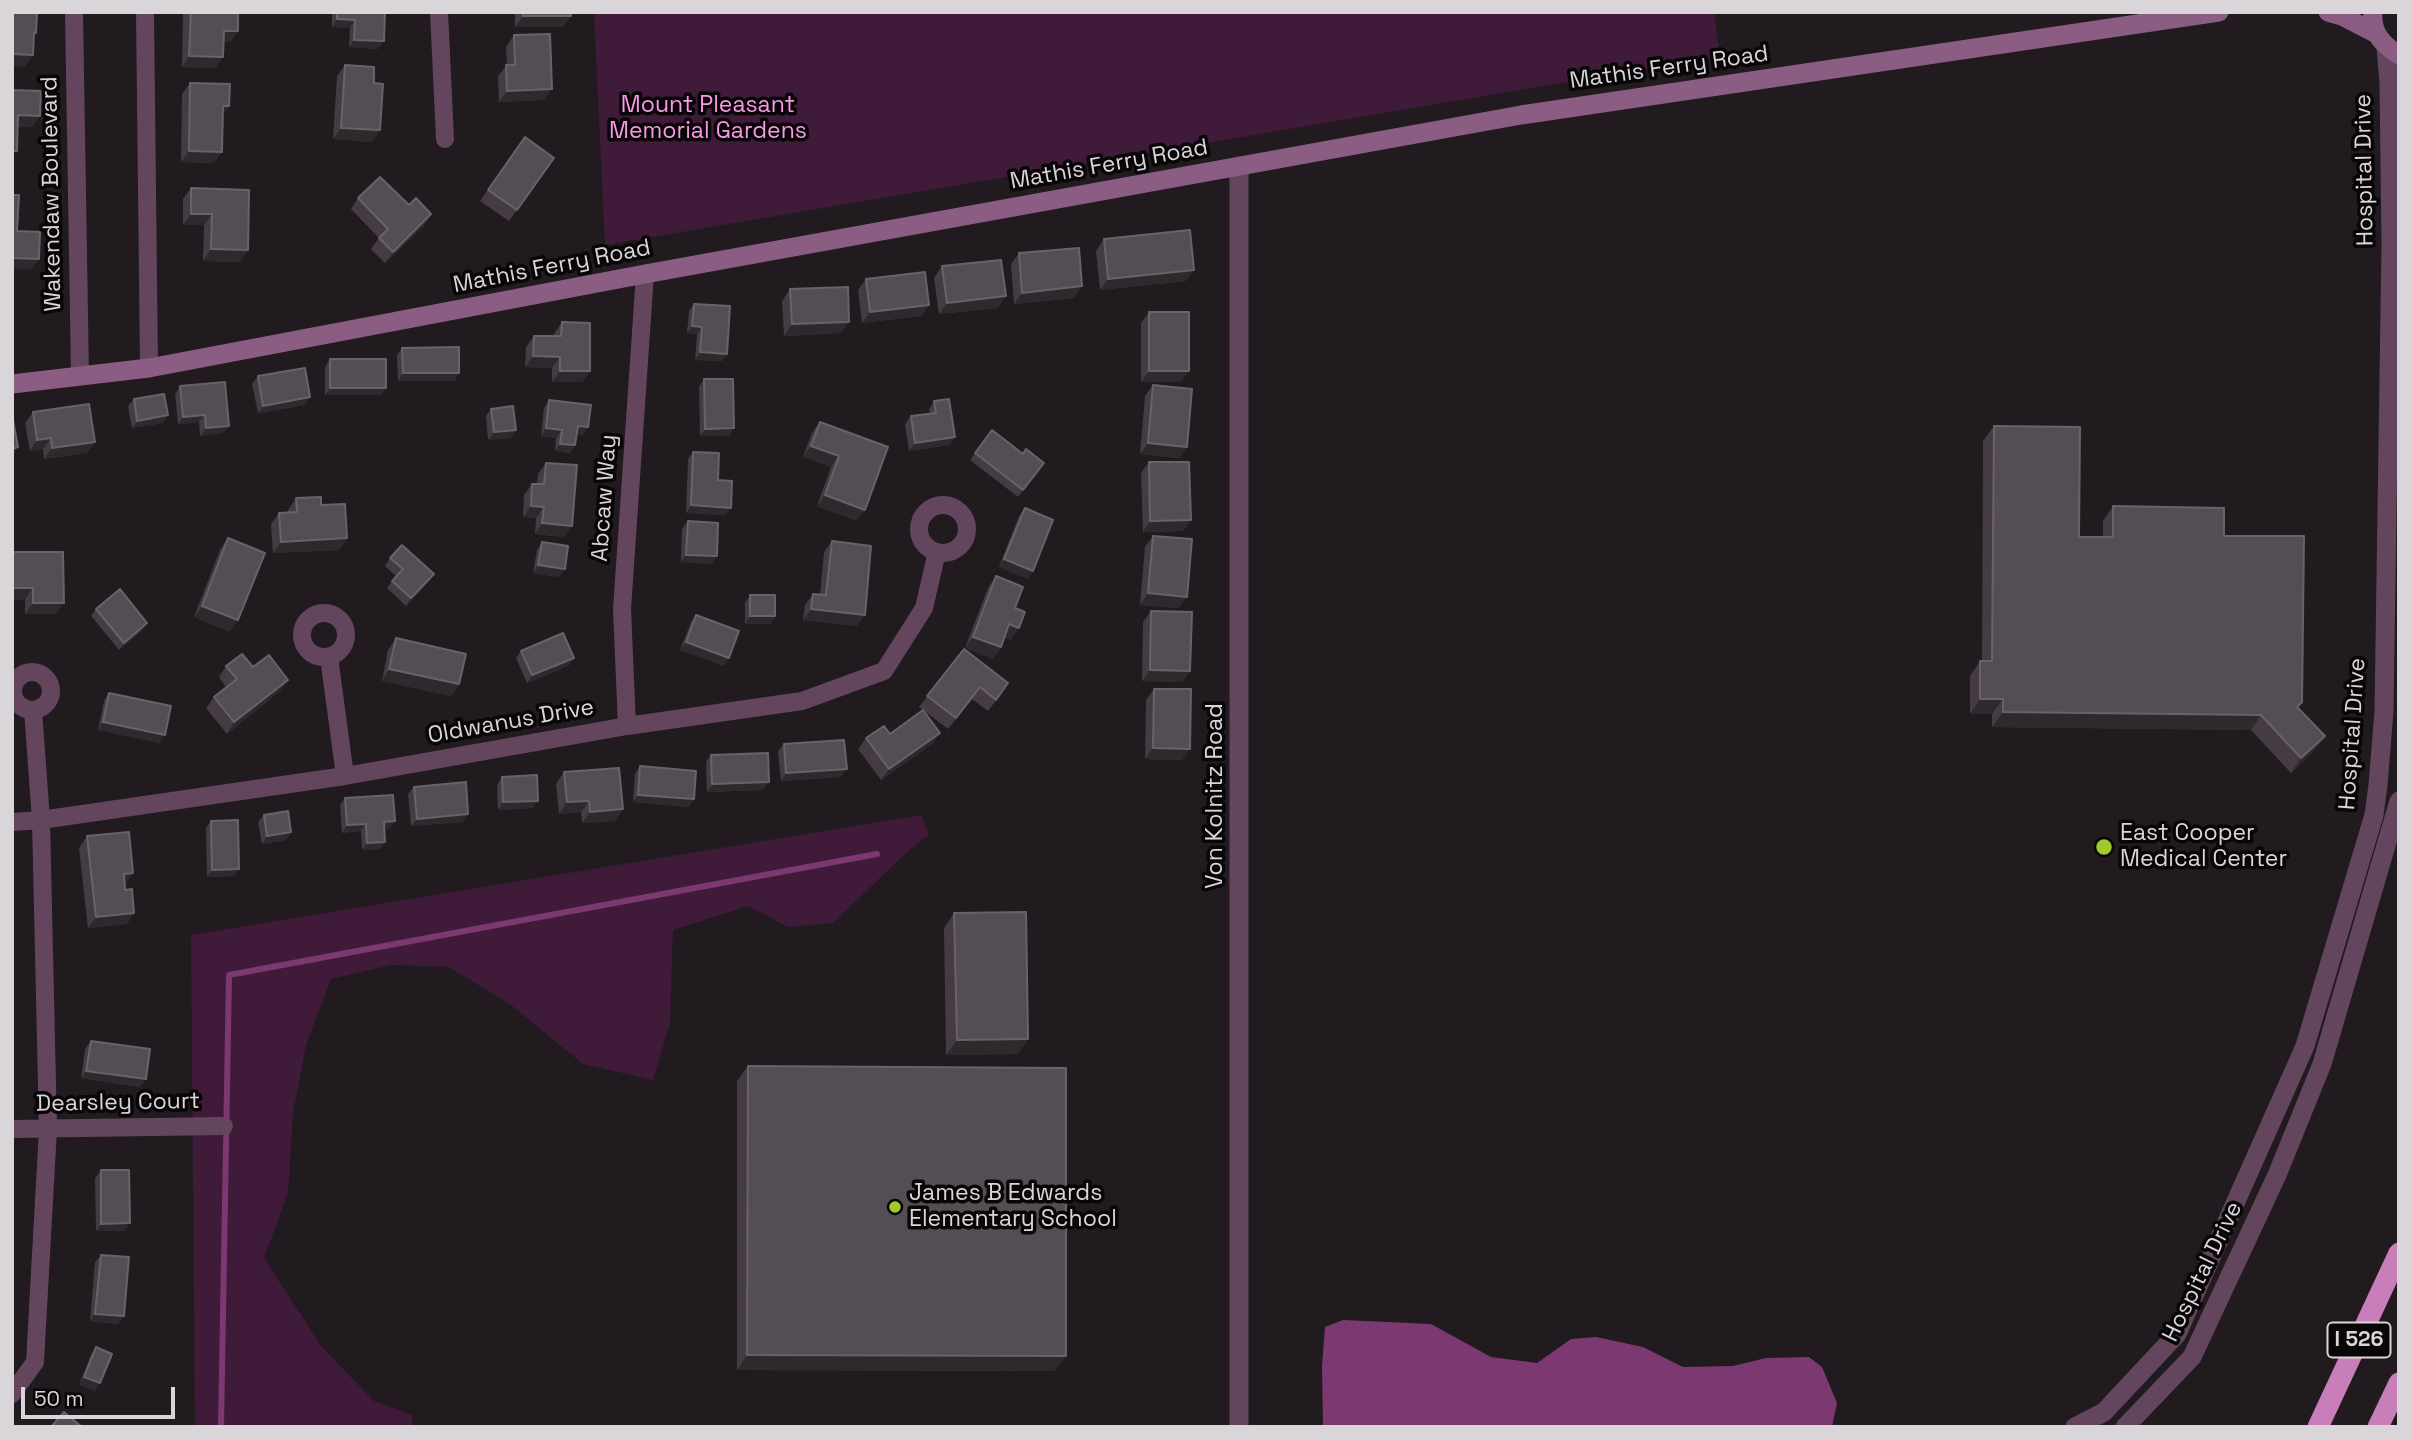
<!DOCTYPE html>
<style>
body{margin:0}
#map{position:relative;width:2411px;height:1439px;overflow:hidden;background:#211a1f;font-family:"Space Grotesk",sans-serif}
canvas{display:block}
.frame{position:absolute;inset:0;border:14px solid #dad5d9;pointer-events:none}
.scale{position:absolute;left:21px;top:1387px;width:154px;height:32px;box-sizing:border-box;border:4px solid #dad5d9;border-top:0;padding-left:9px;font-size:21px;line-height:24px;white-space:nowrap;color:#dad5d9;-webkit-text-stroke:5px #090608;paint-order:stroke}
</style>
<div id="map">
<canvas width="2411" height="1439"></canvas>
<div class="frame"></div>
<div class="scale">50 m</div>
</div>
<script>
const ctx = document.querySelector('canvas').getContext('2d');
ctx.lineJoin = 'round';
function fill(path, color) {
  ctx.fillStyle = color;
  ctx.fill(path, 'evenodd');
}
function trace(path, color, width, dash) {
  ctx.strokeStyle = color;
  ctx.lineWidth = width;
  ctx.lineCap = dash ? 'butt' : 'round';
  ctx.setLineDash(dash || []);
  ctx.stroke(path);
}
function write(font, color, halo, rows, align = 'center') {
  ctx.font = font + ' "Space Grotesk",sans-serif';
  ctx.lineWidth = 7;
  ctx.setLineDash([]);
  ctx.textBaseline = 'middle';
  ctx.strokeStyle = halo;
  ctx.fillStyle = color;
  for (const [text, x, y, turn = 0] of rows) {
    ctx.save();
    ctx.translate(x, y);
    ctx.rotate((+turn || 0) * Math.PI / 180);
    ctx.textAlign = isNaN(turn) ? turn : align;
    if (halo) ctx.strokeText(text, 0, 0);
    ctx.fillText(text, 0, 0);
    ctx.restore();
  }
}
const green = new Path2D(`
 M594 12H1714L1720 56 605 245Z
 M921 815 929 835 907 852 833 923 788 927 748 906 673 930 670 1023 653 1080 583 1064 511 1005 449 967 391 965 331 979 306 1045 293 1113 288 1193 264 1258 321 1346 374 1401 412 1415V1427H195L191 935Z`);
const water = new Path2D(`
 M1343 1320 1431 1324 1491 1357 1537 1363 1571 1339 1596 1337 1643 1347 1683 1367 1733 1366 1766 1358 1809 1357 1822 1367 1837 1403 1832 1427H1323L1322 1366 1325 1327Z`);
const stream = new Path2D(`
 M221 1427 229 975 877 854`);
const minor = new Path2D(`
 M74 12 80 376
 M145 12 149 368
 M439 12 445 139
 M919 529a24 24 0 1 1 48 0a24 24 0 1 1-48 0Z
 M302 635a22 22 0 1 1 44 0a22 22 0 1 1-44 0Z
 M329 657 345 776
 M13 691a19 19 0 1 1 38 0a19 19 0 1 1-38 0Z
 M627 726 622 609 645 274
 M12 822 41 820 345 776 627 726 802 701 884 671 924 608 937 552
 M12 1129 224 1126
 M12 1394 35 1362 48 1129 41 820 33 710`);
const tertiary = new Path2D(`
 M1239 166V1427
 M2075 1427 2104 1412 2177 1334 2305 1046 2374 815 2378 785 2384 711 2391 244 2389 83 2386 47
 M2125 1427 2192 1357 2277 1175 2322 1064 2399 801`);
const secondary = new Path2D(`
 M2328 12 2342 16 2377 34
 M2373 12C2371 33 2383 45 2399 55
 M12 384 149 368 645 274 1521 115 2219 12`);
const motorway = new Path2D(`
 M2318 1427 2399 1253
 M2378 1427 2399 1383`);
const wall = new Path2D(`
 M183 12H238V31L230 42H223V57L215 68 182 67Z
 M332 12H385L378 49 349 47 350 28 332 27Z
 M515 12H571V16L563 27H515Z
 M514 35 552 89 544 100 499 102 498 76 507 65 506 47Z
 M345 65 374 83 372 142 333 139 337 76Z
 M190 83 229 106 222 117 214 163 181 162 182 94Z
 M525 137 554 158 509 221 480 201Z
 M191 188 249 190 240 262 203 261 204 225H183V199Z
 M358 198 409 205 431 214 424 226 385 263 371 249 379 238 351 209Z
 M1104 239 1186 281 1100 290 1096 251Z
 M1019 253 1074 298 1014 304 1011 264Z
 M942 266 998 308 939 314 934 278Z
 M866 279 929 305 921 316 862 323 858 290Z
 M790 289 841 333 784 336 782 301Z
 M694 304 727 354 722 361 695 360 697 334 687 333 689 311Z
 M1149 312 1189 371 1181 382H1141V323Z
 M562 322 590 371 582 382H552V368L525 367 526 347 534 336H554V334Z
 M402 348 459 373 454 381H398L397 355Z
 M330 359 386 388 381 395H325V367Z
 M258 376 305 405 258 413 252 384Z
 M704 379 734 428 729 436H700L699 387Z
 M1153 385 1187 447 1179 458 1140 454 1145 396Z
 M180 386 229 426 223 433 200 436 199 422 178 424 175 394Z
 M134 399 168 415 163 423 132 428 128 406Z
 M549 400 583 435 577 434 575 445 570 453 555 451 556 438 541 436 544 408Z
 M934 401 955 437 949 445 909 451 905 424 911 416 930 413 929 409Z
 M491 409 516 430 511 438 488 440 486 416Z
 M33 412 95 442 87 453 44 459 43 449 30 451 25 423Z
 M820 422 888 447 857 521 817 506 831 467 803 457 812 433Z
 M1994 426 2079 537H2103V521L2113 506 2224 536 2302 702 2298 708 2325 736 2314 751 2291 773 2251 730 1992 727V714H1970V676L1980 661H1982L1983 441Z
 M992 430 1023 454 1044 463 1018 497 970 460Z
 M693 452 718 480 731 508 725 515 686 513 688 459Z
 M1149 462 1191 520 1183 531 1143 532 1141 473Z
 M546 463 564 537 535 534 536 518 523 517 524 495 532 484H537L538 474Z
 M296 498 321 505 347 538 339 550 273 553 271 524 279 513H288V510Z
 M1025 508 1033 571 1028 579 999 567 1019 516Z
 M688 521 712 564 681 562 682 529Z
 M1153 536 1179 608 1140 605 1145 547Z
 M228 538 230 632 194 617 220 550Z
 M832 541 857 626 803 620 805 605 813 594 820 595 824 552Z
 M542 542 559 577 533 573 537 550Z
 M12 552 56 614H25V599L12 600Z
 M390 558 434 574 429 581 406 606 387 588 396 576 385 566Z
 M996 576 1015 608 1011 640 1005 637 1001 647 993 659 965 648 988 588Z
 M750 595 775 616 770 624H745V603Z
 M96 609 142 631 119 650 91 616Z
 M1151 611 1190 671 1182 682 1142 681 1143 622Z
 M696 615 724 666 680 650 691 622Z
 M396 638 459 684 451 696 382 681 388 650Z
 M964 649 1001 694 988 711 972 699 948 729 923 710 940 733 932 744 881 780 858 749 866 738 890 734 923 710 919 707Z
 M521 651 574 658 568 666 527 683 516 658Z
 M226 666 253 667 280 691 227 734 206 708 214 697 226 687 219 677Z
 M1154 689 1182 760 1145 759 1146 700Z
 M109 693 160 743 98 730 104 701Z
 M784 744 841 777 781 781 778 751Z
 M711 755 763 790 707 792 706 762Z
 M640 766 694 799 688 807 633 802 635 774Z
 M564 772 623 809 615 821 582 823 581 812 559 814 556 784Z
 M502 777 533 808 498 810 497 785Z
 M414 787 463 822 411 826 408 794Z
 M345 798 390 829H384L385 842 380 849 362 850 361 831 342 833 340 805Z
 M264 815 291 832 286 840 262 844 258 822Z
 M211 821 239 869 234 876 207 877 206 828Z
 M87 836 125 885V890L134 913 127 924 88 928 79 848Z
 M954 913 1028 1039 1018 1054 946 1055 944 928Z
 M91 1041 146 1079 140 1087 81 1078 85 1049Z
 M748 1066 1055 1371 737 1370V1081Z
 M101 1170 125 1231H96L95 1178Z
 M101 1255 118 1324 90 1321 95 1262Z
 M96 1347 95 1391 79 1385 91 1355Z`);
const shadedWall = new Path2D(`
 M523 16H571L563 27H515Z
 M337 19 355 20 350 28 332 27Z
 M224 31H238L230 42H216Z
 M354 40 384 41 378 49 349 47Z
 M12 54 33 55 25 67 12 66Z
 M189 56 223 57 215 68 182 67Z
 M552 89 544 100 499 102 507 91Z
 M223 106H229L222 118Z
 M18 115 40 116 32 127H12Z
 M341 128 380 130 372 142 333 139Z
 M189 151 222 152 214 163 181 162Z
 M191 214H212L204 225H183Z
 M431 214 424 226 385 263 393 252Z
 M211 249 248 250 240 262 203 261Z
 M12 258 39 259 31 270 12 269Z
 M1194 270 1186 281 1100 290 1108 279Z
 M1082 286 1074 298 1014 304 1022 293Z
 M1006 296 998 308 939 314 947 303Z
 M929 305 921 316 862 323 870 312Z
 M849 322 841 333 784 336 792 324Z
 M692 326 702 327 697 334 687 333Z
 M700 352 727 354 722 361 695 360Z
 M533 356 560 357 552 368 525 367Z
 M560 371H590L582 382H552Z
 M1149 371H1189L1181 382H1141Z
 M403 373H459L454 381H398Z
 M330 388H386L381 395H325Z
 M310 397 305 405 258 413 263 406Z
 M168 415 163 423 132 428 137 421Z
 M205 415 199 422 178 424 183 417Z
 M229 426 223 433 200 436 206 428Z
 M578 426 588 427 583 435 572 434Z
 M546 428 562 430 556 438 541 436Z
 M734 428 729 436H700L705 429Z
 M516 430 511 438 488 440 494 432Z
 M955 437 949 445 909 451 915 443Z
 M51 438 43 449 30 451 37 440Z
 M95 442 87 453 44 459 52 448Z
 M1148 443 1187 447 1179 458 1140 454Z
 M560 444 575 445 570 453 555 451Z
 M811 446 839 456 831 467 803 457Z
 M18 447 13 455H12V449Z
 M825 495 865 510 857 521 817 506Z
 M691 505 731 508 725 515 686 513Z
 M531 506 544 507 536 518 523 517Z
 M1191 520 1183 531 1143 532 1150 521Z
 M542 523 572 526 564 537 535 534Z
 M347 538 339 550 273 553 281 542Z
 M686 555 717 556 712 564 681 562Z
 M1004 559 1033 571 1028 579 999 567Z
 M538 565 565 569 559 577 533 573Z
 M434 574 429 581 406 606 411 598Z
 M12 588H33L25 599 12 600Z
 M1148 593 1187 597 1179 608 1140 605Z
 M33 603H64L56 614H25Z
 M202 606 238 620 230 632 194 617Z
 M811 609 865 615 857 626 803 620Z
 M750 616H775L770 624H745Z
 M147 623 142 631 119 650 124 643Z
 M1009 624 1019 628 1011 640 1001 636Z
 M973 637 1001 647 993 659 965 648Z
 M686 642 729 658 724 666 680 650Z
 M574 658 568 666 527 683 532 675Z
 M389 669 459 684 451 696 382 681Z
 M1150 670 1190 671 1182 682 1142 681Z
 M288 680 280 691 227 734 234 722Z
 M1980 699H2003L1992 714H1970Z
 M2003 712 2261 715 2251 730 1992 727Z
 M103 722 165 735 160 743 98 730Z
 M940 733 932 744 881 780 889 769Z
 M2325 736 2314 751 2291 773 2301 758Z
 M1153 748 1190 749 1182 760 1145 759Z
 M847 769 841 777 781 781 786 773Z
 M769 782 763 790 707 792 712 784Z
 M638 795 694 799 688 807 633 802Z
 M538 801 533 808 498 810 503 802Z
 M589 801 581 812 559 814 567 802Z
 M623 809 615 821 582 823 590 812Z
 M468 814 463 822 411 826 417 819Z
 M395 821 390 829H379L384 822Z
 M366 824 361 831 342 833 347 825Z
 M291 832 286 840 262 844 267 836Z
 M385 842 380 849 362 850 367 843Z
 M239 869 234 876 207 877 212 870Z
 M133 873 125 885 124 874Z
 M134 913 127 924 88 928 96 917Z
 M1028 1039 1018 1054 946 1055 957 1040Z
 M86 1071 146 1079 140 1087 81 1078Z
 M130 1223 125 1231H96L101 1224Z
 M95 1314 124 1316 118 1324 90 1321Z
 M747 1355 1066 1356 1055 1371 737 1370Z
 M84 1377 100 1383 95 1391 79 1385Z`);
const building = new Path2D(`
 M12 12H37L36 33H34L33 55 12 54Z
 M191 12H238V31H224L223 57 189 56Z
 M337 12H385L384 41 354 40 355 20 337 19Z
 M523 12H571V16H523Z
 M550 34 552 89 507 91 506 65H515L514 35Z
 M345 65 374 67V83L383 84 380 130 341 128Z
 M190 83 230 84 229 106H223L222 152 189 151Z
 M12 90 41 91 40 116 18 115 17 151H12Z
 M525 137 554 158 517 210 488 190Z
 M380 177 409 205 416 198 431 214 393 252 379 238 388 229 358 198Z
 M191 188 249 190 248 250 211 249 212 214H191Z
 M12 195H19L17 231 40 232 39 259 12 258Z
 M1190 230 1194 270 1108 279 1104 239Z
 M1079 248 1082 286 1022 293 1019 253Z
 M1001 260 1006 296 947 303 942 266Z
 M925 272 929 305 870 312 866 279Z
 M848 287 849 322 792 324 790 289Z
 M694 304 730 306 727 354 700 352 702 327 692 326Z
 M1149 312H1189V371H1149Z
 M562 322 590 323V371H560V357L533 356 534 336H561Z
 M459 347V373H403L402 348Z
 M330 359H386V388H330Z
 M305 368 310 397 263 406 258 376Z
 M704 379H733L734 428 705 429Z
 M225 382 229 426 206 428 205 415 183 417 180 386Z
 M1153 385 1192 389 1187 447 1148 443Z
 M164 394 168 415 137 421 134 399Z
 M949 399 955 437 915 443 911 416 936 413 934 401Z
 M549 400 591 405 588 427 578 426 575 445 560 444 562 430 546 428Z
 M89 404 95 442 52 448 51 438 37 440 33 412Z
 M513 406 516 430 494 432 491 409Z
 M12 420H13L18 447 12 449Z
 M820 422 888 447 865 510 825 495 839 456 811 446Z
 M1994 426 2080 427 2079 537H2113V506L2224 508V536H2304L2302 702 2297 707 2325 736 2301 758 2261 715 2003 712V699H1980V661H1992Z
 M992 430 1023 454 1026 449 1044 463 1023 490 975 453Z
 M693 452 719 453 718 480 732 481 731 508 691 505Z
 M1149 462H1189L1191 520 1150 521Z
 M546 463 577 465 572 526 542 523 544 507 531 506 532 484H544Z
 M321 497V505L345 504 347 538 281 542 279 513 297 512 296 498Z
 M1025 508 1053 520 1033 571 1004 559Z
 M688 521 718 523 717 556 686 555Z
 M1153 536 1192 539 1187 597 1148 593Z
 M228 538 265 553 238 620 202 606Z
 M832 541 871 546 865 615 811 609 813 594 826 595Z
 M542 542 568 546 565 569 538 565Z
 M402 545 434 574 411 598 392 581 403 569 390 558Z
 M12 552H63L64 603H33V588H12Z
 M996 576 1023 587 1015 608 1025 612 1019 628 1009 624 1001 647 973 637Z
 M120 589 147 623 124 643 96 609Z
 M750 595H775V616H750Z
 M1151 611 1192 612 1190 671 1150 670Z
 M696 615 739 631 729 658 686 642Z
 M563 633 574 658 532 675 521 651Z
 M396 638 466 654 459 684 389 669Z
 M964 649 1008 683 996 700 980 687 956 718 927 696Z
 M242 654 253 667 269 655 288 680 234 722 214 697 237 679 226 666Z
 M1154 689H1191L1190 749 1153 748Z
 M109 693 171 706 165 735 103 722Z
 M923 710 940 733 889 769 866 738 884 726 890 734Z
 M844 740 847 769 786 773 784 744Z
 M768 753 769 782 712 784 711 755Z
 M640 766 696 771 694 799 638 795Z
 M619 768 623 809 590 812 589 801 567 802 564 772Z
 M537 775 538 801 503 802 502 777Z
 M466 782 468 814 417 819 414 787Z
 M393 795 395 821 384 822 385 842 367 843 366 824 347 825 345 798Z
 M288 811 291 832 267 836 264 815Z
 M238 820 239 869 212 870 211 821Z
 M129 832 133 873 124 874 125 890 132 889 134 913 96 917 87 836Z
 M1026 912 1028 1039 957 1040 954 913Z
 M91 1041 150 1049 146 1079 86 1071Z
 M748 1066 1066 1068V1356L747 1355Z
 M101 1170H129L130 1223 101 1224Z
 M101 1255 129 1257 124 1316 95 1314Z
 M96 1347 112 1354 100 1383 84 1377Z
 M64 1412 82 1427H51Z`);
const markers = [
 [2104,847,9,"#a0c92c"],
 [895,1207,7,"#a0c92c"]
];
const shields = [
 [2359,1340,63]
];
const shieldNames = [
 ["I 526",2359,1340]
];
const streetNames = [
 ["Mathis Ferry Road",1669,68,-8],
 ["Mathis Ferry Road",1109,165,-10],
 ["Hospital Drive",2365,170,-91],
 ["Wakendaw Boulevard",52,194,-91],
 ["Mathis Ferry Road",552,267,-11],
 ["Abcaw Way",605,498,-86],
 ["Oldwanus Drive",511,722,-10],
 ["Hospital Drive",2353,734,-86],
 ["Von Kolnitz Road",1216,796,-90],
 ["Dearsley Court",118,1103,-1],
 ["Hospital Drive",2203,1272,-64]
];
const parkNames = [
 ["Mount Pleasant",708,106],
 ["Memorial Gardens",708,132]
];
const poiNames = [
 ["East Cooper",2120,834],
 ["Medical Center",2120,860],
 ["James B Edwards",909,1194],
 ["Elementary School",909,1220]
];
fill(green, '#3f1b39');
fill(water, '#7c3871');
trace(stream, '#7c3871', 6);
trace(minor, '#63465d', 18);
trace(tertiary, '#63465d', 19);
trace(secondary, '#8c5d82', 19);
trace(motorway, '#c77eb9', 21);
fill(wall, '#443c42');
fill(shadedWall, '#2f282d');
fill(building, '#544d53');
trace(building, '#696268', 2);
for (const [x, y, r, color] of markers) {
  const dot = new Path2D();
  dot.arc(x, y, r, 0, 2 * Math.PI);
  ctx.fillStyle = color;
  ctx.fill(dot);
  trace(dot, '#090608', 2.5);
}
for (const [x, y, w] of shields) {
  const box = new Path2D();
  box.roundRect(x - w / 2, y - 17.5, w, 35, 5);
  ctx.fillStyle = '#090608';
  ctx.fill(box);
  trace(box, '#dad5d9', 2);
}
write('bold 21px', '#dad5d9', null, shieldNames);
write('23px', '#dad5d9', '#090608', streetNames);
write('23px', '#f999e7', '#090608', parkNames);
write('23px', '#dad5d9', '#090608', poiNames, 'left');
</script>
